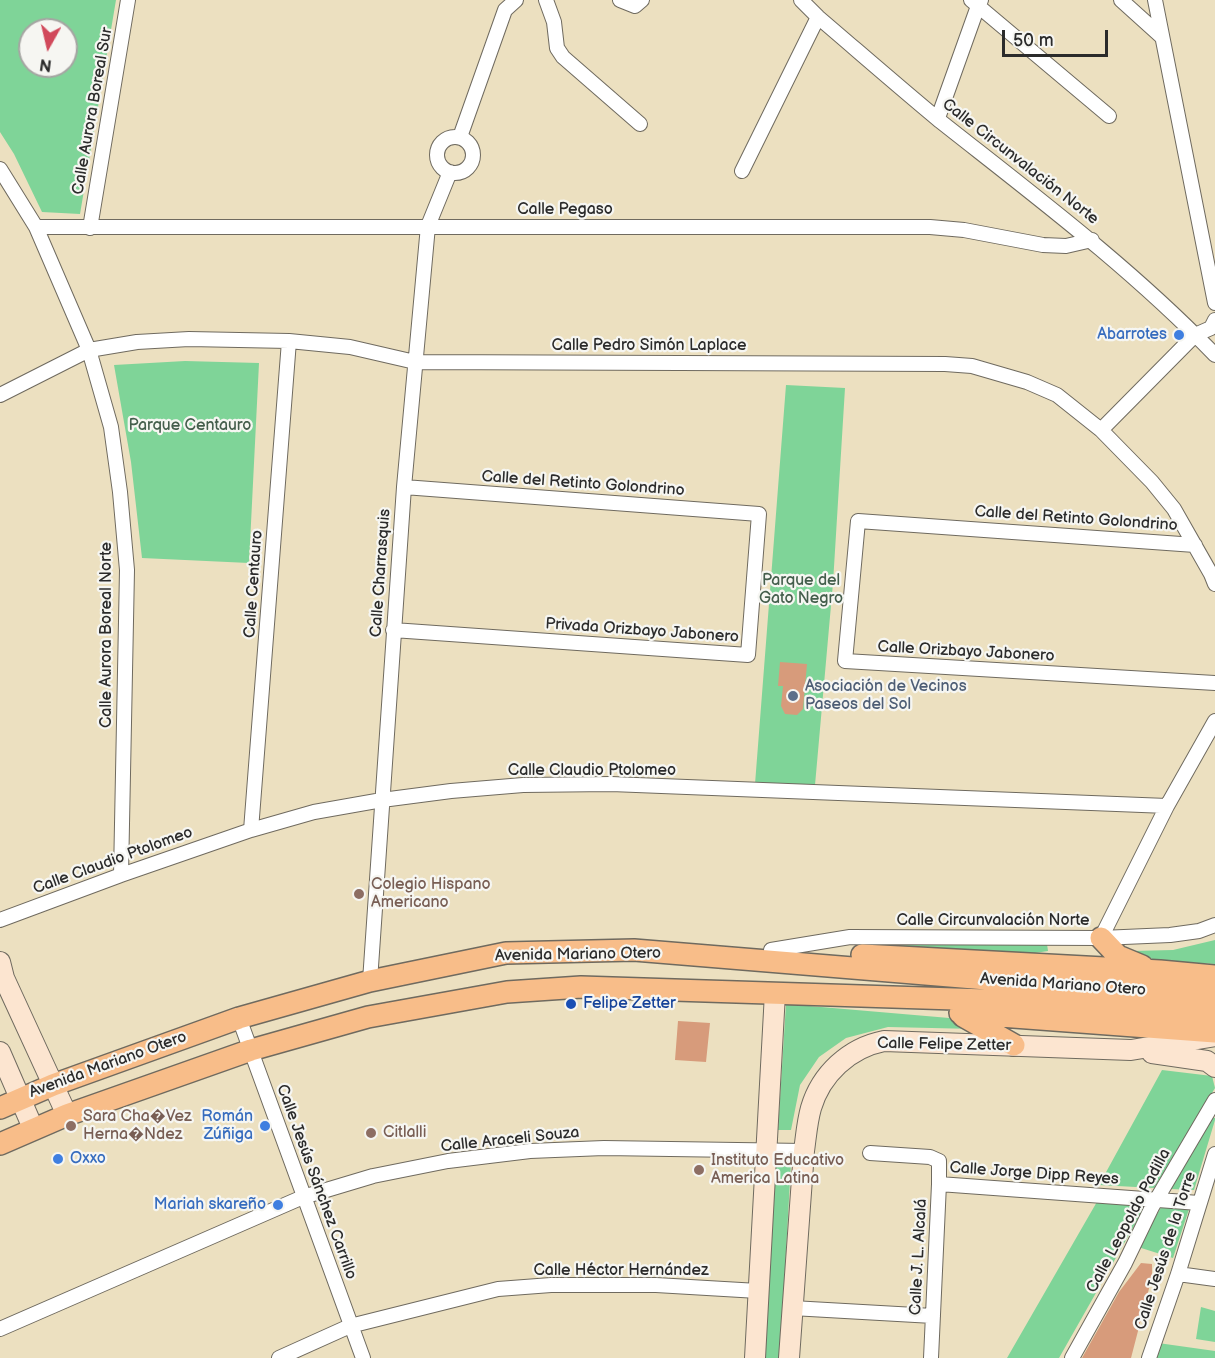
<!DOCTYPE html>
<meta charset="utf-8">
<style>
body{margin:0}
#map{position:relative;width:1215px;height:1358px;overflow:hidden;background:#ece0c0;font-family:"Balsamiq Sans",sans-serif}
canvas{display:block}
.north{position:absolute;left:18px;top:18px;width:60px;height:60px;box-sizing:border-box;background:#f6f6f2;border:2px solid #a5a5a2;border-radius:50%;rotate:188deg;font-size:16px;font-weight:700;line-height:24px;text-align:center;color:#2b2b2b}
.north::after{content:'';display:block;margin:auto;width:21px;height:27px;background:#d1495b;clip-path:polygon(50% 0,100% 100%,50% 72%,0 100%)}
.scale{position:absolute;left:1002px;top:30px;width:106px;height:27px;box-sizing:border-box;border:3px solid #2b2b2b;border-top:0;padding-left:8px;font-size:18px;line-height:21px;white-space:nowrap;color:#2b2b2b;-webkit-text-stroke:4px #f6f6f2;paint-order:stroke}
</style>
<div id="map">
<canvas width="1215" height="1358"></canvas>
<div class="north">N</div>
<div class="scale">50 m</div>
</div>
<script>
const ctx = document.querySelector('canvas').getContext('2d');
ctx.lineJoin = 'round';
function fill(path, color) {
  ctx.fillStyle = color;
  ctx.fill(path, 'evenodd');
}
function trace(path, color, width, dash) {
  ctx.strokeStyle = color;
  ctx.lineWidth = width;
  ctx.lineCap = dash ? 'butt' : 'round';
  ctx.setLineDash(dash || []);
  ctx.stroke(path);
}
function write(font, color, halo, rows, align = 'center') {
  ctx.font = font + ' "Balsamiq Sans",sans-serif';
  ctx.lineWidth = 4.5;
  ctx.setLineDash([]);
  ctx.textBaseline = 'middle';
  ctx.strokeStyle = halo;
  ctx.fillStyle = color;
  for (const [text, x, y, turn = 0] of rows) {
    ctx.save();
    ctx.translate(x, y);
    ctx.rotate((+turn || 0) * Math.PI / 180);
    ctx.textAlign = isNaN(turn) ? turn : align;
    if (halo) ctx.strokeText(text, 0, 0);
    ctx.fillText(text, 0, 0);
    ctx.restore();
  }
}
const green = new Path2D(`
 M0 0H116L80 214 42 212 14 154 0 132ZM30 30H66V66H30Z
 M185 361 259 363 249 563 142 558 131 462 114 365Z
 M786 385 845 388 833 583 815 785 755 784Z
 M1215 940V964L1158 961 1131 951 1173 950Z
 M877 944H1047L1048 951 1022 955 877 948Z
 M786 1004 961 1019 975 1029 888 1027 846 1038 819 1057 800 1085 791 1130H778Z
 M1162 1070 1212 1076 1215 1088 1154 1188 1099 1185Z
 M1211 1117 1215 1118V1120L1194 1190 1171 1189Z
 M776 1162 791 1163 780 1358H765Z
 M1098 1200 1147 1203 1059 1358H1007Z
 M1163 1204 1190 1206 1173 1258 1138 1247Z
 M1201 1307 1215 1311V1342L1196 1339Z
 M1158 1343 1215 1351V1358H1153Z`);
const building = new Path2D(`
 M780 662 807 664 803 709 797 715 785 714 781 706 783 686H778Z
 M678 1021 710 1023 706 1062 675 1060Z
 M1141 1263 1152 1264V1277L1131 1358H1082L1119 1292Z`);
const street = new Path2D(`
 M546 0 554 22 557 48 563 57 640 124
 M620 0 635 6 642 0
 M801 0 818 17C859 52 899 87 940 121 1035 196 1131 268 1215 355
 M971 0 1109 116
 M1121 0 1162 37
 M1155 0 1215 303
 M938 118 978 6 981 0
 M437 155a18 18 0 1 1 36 0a18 18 0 1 1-36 0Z
 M460 137 505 10 516 0
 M0 169 36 227 89 350 111 427 120 492 127 570 121 875
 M742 171 818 17
 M36 227H930L964 230 1043 245 1066 246 1092 240
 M90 228 128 0
 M0 395 89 350 137 342 189 339 289 341 350 347 415 362 945 364 972 366 1027 382 1057 395 1101 430 1152 482 1174 509 1211 574 1215 584
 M1101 430 1195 335 1211 328 1215 320
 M1195 545 858 521 845 661 1215 683
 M393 630 748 655 759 514 404 487
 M251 830 289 341
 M0 920 121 875 251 830 314 812 382 800 451 791 523 785 611 784 1167 806
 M1101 938 1167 806 1215 721
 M771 950 850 937 1101 938 1170 935 1199 931 1215 925
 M370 981 404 487 428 226 450 172
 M239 1018 363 1358
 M870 1153 930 1157 939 1161V1184L931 1358
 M939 1184 1199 1203
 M1178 1274 1215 1279
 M792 1308 933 1316
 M0 1329 303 1197 373 1176 448 1161 530 1151 604 1148 804 1151
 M279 1358 350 1326 498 1289 551 1285H656L758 1291
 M1072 1358 1125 1263 1152 1207 1215 1100
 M1149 1358 1178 1274 1215 1154`);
const secondary = new Path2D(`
 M0 962 4 978 67 1115
 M0 1052 33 1128
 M1152 1053 1207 1061 1215 1067
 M755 1358 775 993
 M789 1358 804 1151C806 1137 807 1122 811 1108 821 1074 849 1048 884 1041L1131 1050 1215 1036`);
const primary = new Path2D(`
 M1101 938 1118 956 1142 966
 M862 955 1160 971 1215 976
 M960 1013 1215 1032
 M963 1016 1014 1045
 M0 1108 53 1085 239 1018 370 981 506 953 634 950 1047 984 1215 995
 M0 1144 67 1115 251 1050 368 1017 507 992 581 987 1048 1002 1215 1013`);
const markers = [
 [1179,335,6,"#3f7fe0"],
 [793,696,6,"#5c6f8a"],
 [359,894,6,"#8d6e63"],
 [571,1004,6,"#1a4fb4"],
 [71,1126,6,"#8d6e63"],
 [265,1126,6,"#3f7fe0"],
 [371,1133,6,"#8d6e63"],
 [58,1159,6,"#3f7fe0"],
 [699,1170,6,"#8d6e63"],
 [278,1205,6,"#3f7fe0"]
];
const streetNames = [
 ["Calle Aurora Boreal Sur",93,111,-80],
 ["Calle Circunvalación Norte",1020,162,38],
 ["Calle Pegaso",565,210],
 ["Calle Pedro Simón Laplace",649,346],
 ["Calle del Retinto Golondrino",583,484,4],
 ["Calle del Retinto Golondrino",1076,519,4],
 ["Calle Charrasquis",381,573,-86],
 ["Calle Centauro",254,584,-86],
 ["Privada Orizbayo Jabonero",642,631,4],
 ["Calle Aurora Boreal Norte",107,635,-90],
 ["Calle Orizbayo Jabonero",966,652,3],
 ["Calle Claudio Ptolomeo",592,771],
 ["Calle Claudio Ptolomeo",113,861,-20],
 ["Calle Circunvalación Norte",993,921],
 ["Avenida Mariano Otero",578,955,-1],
 ["Avenida Mariano Otero",1063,985,4],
 ["Calle Felipe Zetter",944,1045,1],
 ["Avenida Mariano Otero",108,1065,-20],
 ["Calle Araceli Souza",510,1140,-6],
 ["Calle Jorge Dipp Reyes",1034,1174,4],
 ["Calle Jesús Sánchez Carrillo",316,1182,70],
 ["Calle Leopoldo Padilla",1129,1221,-62],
 ["Calle Jesús de la Torre",1166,1251,-72],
 ["Calle J. L. Alcalá",919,1257,-87],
 ["Calle Héctor Hernández",621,1271]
];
const shopNames = [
 ["Abarrotes",1167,335],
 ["Román",253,1117],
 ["Zúñiga",253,1135],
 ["Oxxo",70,1159,"left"],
 ["Mariah skareño",266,1205]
];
const parkNames = [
 ["Parque Centauro",190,426],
 ["Parque del",801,581],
 ["Gato Negro",801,599]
];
const serviceNames = [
 ["Asociación de Vecinos",805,687],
 ["Paseos del Sol",805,705]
];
const educationNames = [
 ["Colegio Hispano",371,885],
 ["Americano",371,903],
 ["Sara Cha�Vez",83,1117],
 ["Herna�Ndez",83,1135],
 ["Citlalli",383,1133],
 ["Instituto Educativo",711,1161],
 ["America Latina",711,1179]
];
const transitNames = [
 ["Felipe Zetter",583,1004]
];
fill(green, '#7fd498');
fill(building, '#d79b7b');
trace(street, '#6f6a5f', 16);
trace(secondary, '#6f6a5f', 22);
trace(primary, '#6f6a5f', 24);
trace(street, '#fff', 14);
trace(secondary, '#fce5d0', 20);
trace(primary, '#f8bd89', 21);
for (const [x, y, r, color] of markers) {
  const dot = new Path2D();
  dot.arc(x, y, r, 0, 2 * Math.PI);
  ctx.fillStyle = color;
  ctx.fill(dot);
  trace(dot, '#f6f6f2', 2);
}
write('16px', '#2b2b2b', '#f6f6f2', streetNames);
write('16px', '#366cbe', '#f6f6f2', shopNames, 'right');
write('16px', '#445e4c', '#f6f6f2', parkNames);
write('16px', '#4e5e75', '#f6f6f2', serviceNames, 'left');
write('16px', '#785e54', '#f6f6f2', educationNames, 'left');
write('16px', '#164399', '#f6f6f2', transitNames, 'left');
</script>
